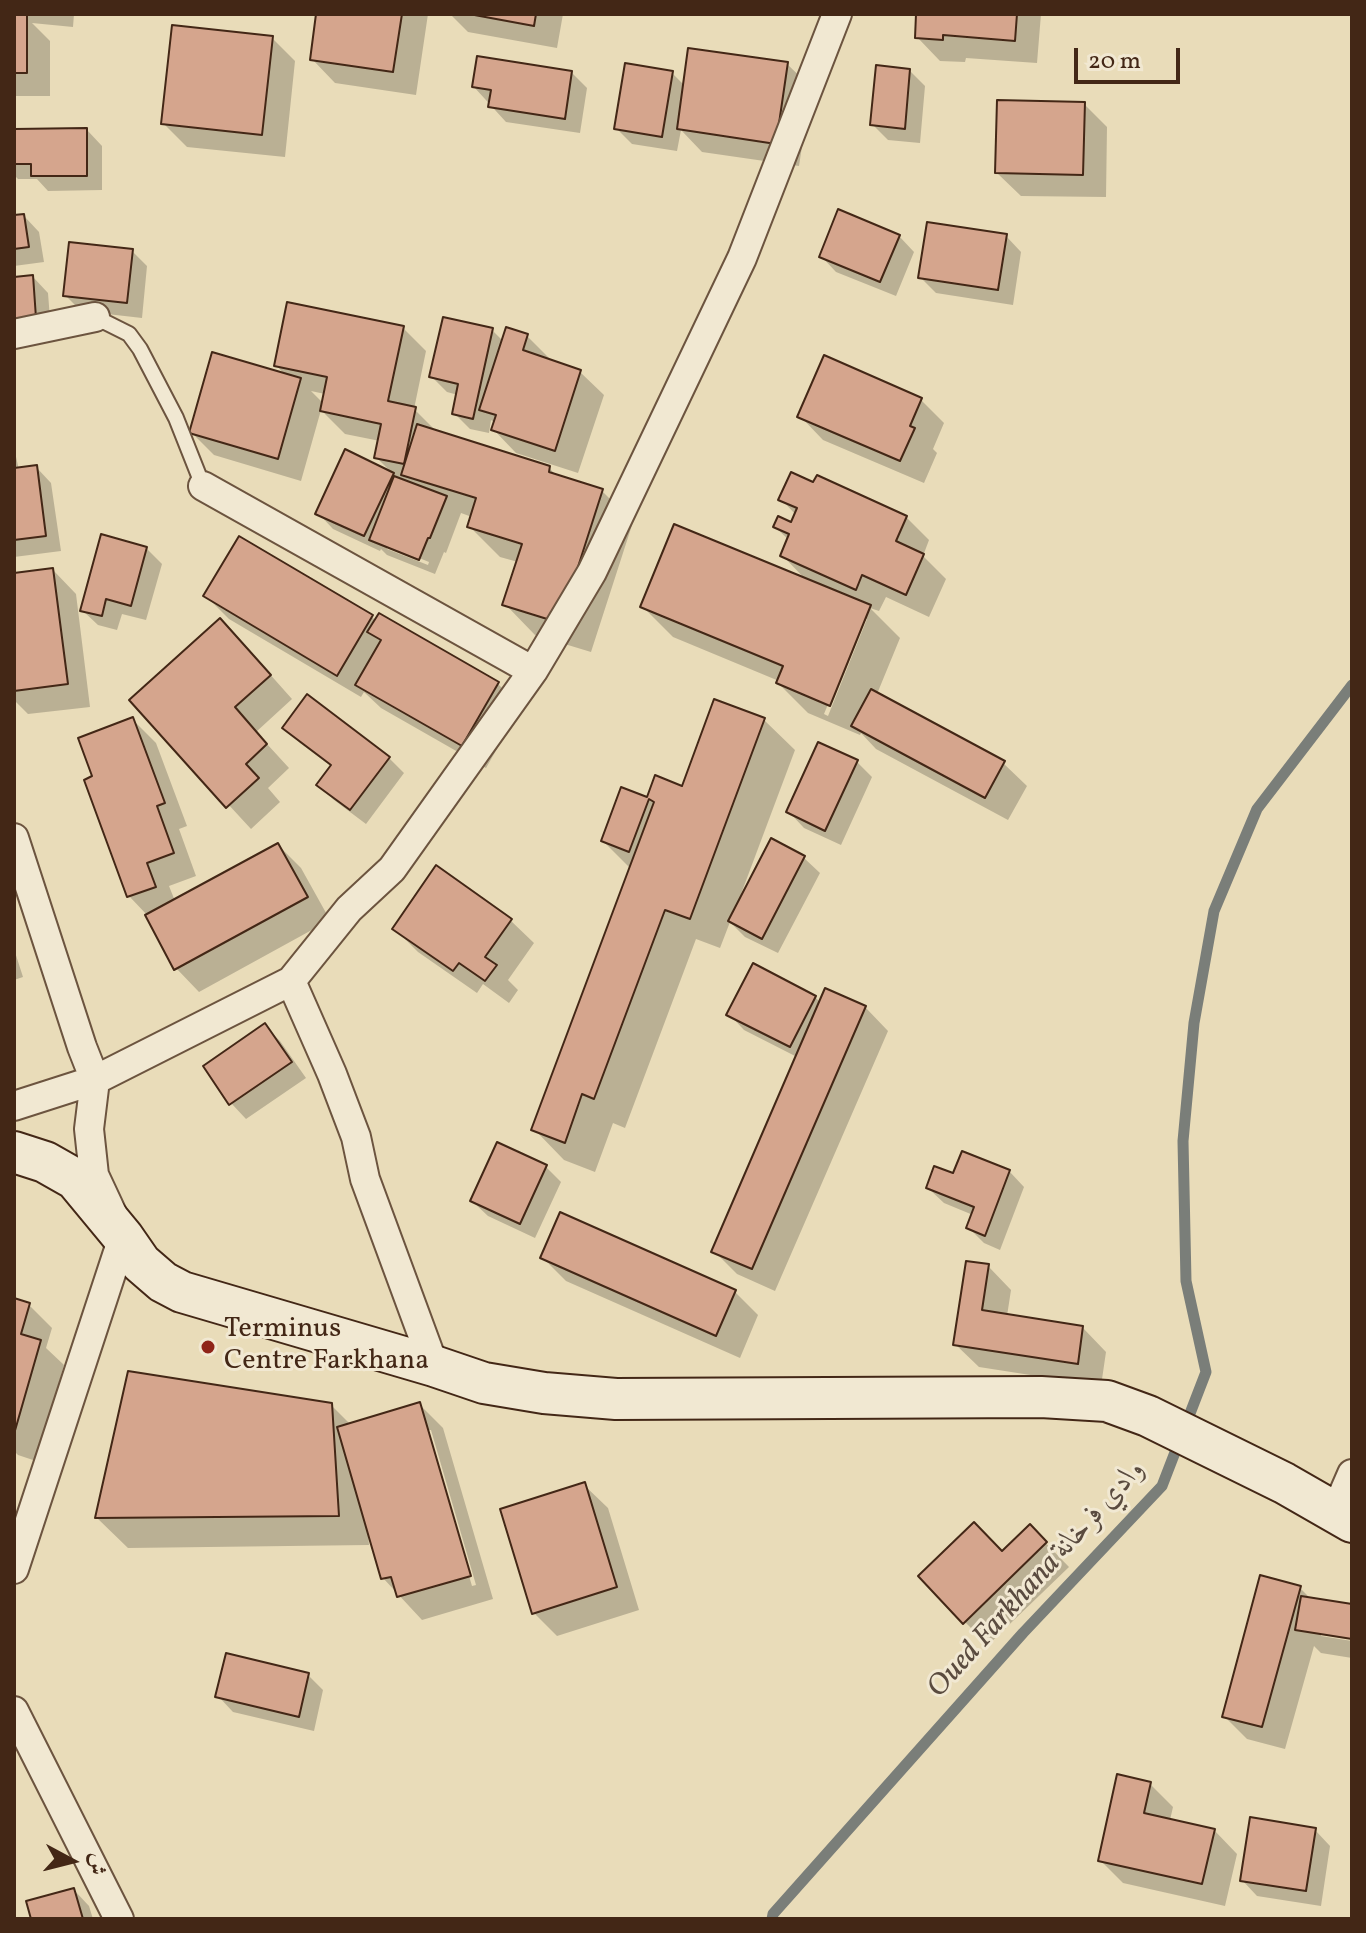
<!DOCTYPE html>
<meta charset="utf-8">
<style>
body{margin:0}
#map{position:relative;width:1366px;height:1933px;overflow:hidden;background:#e9dcb9;font-family:Vollkorn,Amiri,serif}
canvas{display:block}
.frame{position:absolute;inset:0;border:16px solid #432716;pointer-events:none}
.north{position:absolute;left:32px;top:1821px;width:80px;height:80px;-webkit-text-stroke:6px #f1e8d2;paint-order:stroke;rotate:97deg;font-size:22px;font-weight:700;line-height:32px;text-align:center;color:#432716}
.north::after{content:'';display:block;margin:auto;width:28px;height:36px;background:#432716;clip-path:polygon(50% 0,100% 100%,50% 72%,0 100%)}
.scale{position:absolute;left:1074px;top:48px;width:106px;height:36px;box-sizing:border-box;border:4px solid #432716;border-top:0;padding-left:10px;font-size:24px;line-height:28px;white-space:nowrap;color:#432716;-webkit-text-stroke:6px #f1e8d2;paint-order:stroke}
</style>
<div id="map">
<canvas width="1366" height="1933"></canvas>
<div class="frame"></div>
<div class="north">ش</div>
<div class="scale">20 m</div>
</div>
<script>
const ctx = document.querySelector('canvas').getContext('2d');
ctx.lineJoin = 'round';
function fill(path, color) {
  ctx.fillStyle = color;
  ctx.fill(path, 'evenodd');
}
function trace(path, color, width, dash) {
  ctx.strokeStyle = color;
  ctx.lineWidth = width;
  ctx.lineCap = dash ? 'butt' : 'round';
  ctx.setLineDash(dash || []);
  ctx.stroke(path);
}
function write(font, color, halo, rows, align = 'center') {
  ctx.font = font + ' Vollkorn,Amiri,serif';
  ctx.lineWidth = 6;
  ctx.setLineDash([]);
  ctx.textBaseline = 'middle';
  ctx.strokeStyle = halo;
  ctx.fillStyle = color;
  for (const [text, x, y, turn = 0] of rows) {
    ctx.save();
    ctx.translate(x, y);
    ctx.rotate((+turn || 0) * Math.PI / 180);
    ctx.textAlign = isNaN(turn) ? turn : align;
    if (halo) ctx.strokeText(text, 0, 0);
    ctx.fillText(text, 0, 0);
    ctx.restore();
  }
}
const shadow = new Path2D(`
 M14 14H74L73 27 32 23 50 41V96H14Z
 M318 14H428L416 95 335 83 312 59Z
 M450 14H563L557 48 468 32Z
 M918 14H1041L1037 63 966 58 965 62 940 61 917 37Z
 M272 38 295 61 285 157 187 147 163 123Z
 M787 64 811 87 799 166 702 152 681 130 677 151 632 144 616 128 672 73 685 86Z
 M909 70 925 86 920 143 888 140 872 124Z
 M571 72 587 88 580 133 506 122 474 87Z
 M1084 104 1107 127 1106 197 1021 196 997 173Z
 M87 130 102 146V190L48 191 37 179H18L14 175V131Z
 M24 216 39 232 44 262 14 266V217Z
 M899 236 914 252 896 296 836 272 821 256Z
 M1006 236 1021 252 1013 305 936 293 920 277Z
 M132 251 147 266 142 318 81 311 65 295Z
 M33 277 48 293 51 332 14 336V279Z
 M403 328 426 351 414 409 438 433 549 468 558 477 602 491 633 522 591 652 535 635 505 604 518 562 500 557 469 526 472 517 461 513 446 553 444 552 435 574 387 555 381 549 380 551 333 529 318 513 393 474 376 457 380 441 345 434 321 410 301 481 214 455 191 432 286 376 276 365ZM311 391 325 394 323 403ZM387 545 429 562 428 565 387 549Z
 M492 330 503 341 527 336 550 359 580 372 604 395 578 473 516 453 493 429 495 423 491 420 489 433 470 429 454 413 458 395 447 392 432 377Z
 M921 400 944 423 933 449 937 453 924 483 823 440 800 416Z
 M14 448 19 470 36 467 51 483 61 551 14 557Z
 M781 499 906 517 929 540 923 556 946 579 929 617 886 597 879 611 870 608 900 638 877 694 1003 763 1027 786 1008 820 876 749 861 733 860 735 808 713 778 683 779 681 673 637 642 606 808 582 782 555 789 540 775 527 792 524 796 515ZM863 619H867L828 716 824 714Z
 M239 539 372 617 376 621 498 684 521 707 486 768 381 708 364 692 361 697 229 619 206 596Z
 M146 548 162 564 146 620 122 614 117 630 98 625 82 610Z
 M53 570 76 594 90 707 28 714 14 700V575Z
 M243 644 292 699 256 732 289 768 268 788 280 802 251 829 132 700Z
 M715 702 764 720 795 750 741 894 743 895 804 858 820 873 778 953 745 937 730 922 720 948 696 939 625 1128 613 1123 595 1172 564 1160 534 1129 631 869 603 841 648 799 656 778 683 789Z
 M133 720 156 743 187 826 179 829 196 876 169 886 175 901 278 845 301 868 330 920 199 992 176 968 148 916 129 896 95 777Z
 M285 728 389 758 404 773 366 824 334 800 319 785 332 767 300 743Z
 M857 762 872 777 841 845 804 828 789 812Z
 M510 920 534 943 508 980 518 990 509 1003 483 984 477 993 418 952 394 928Z
 M14 949 23 977 14 980Z
 M815 997 821 1003 865 1007 888 1031 775 1291 737 1274 714 1251 797 1057 744 1030 729 1014Z
 M265 1026 280 1041 306 1078 246 1119 231 1103Z
 M545 1166 561 1182 535 1238 488 1216 472 1201Z
 M1009 1171 1024 1187 1000 1250 984 1243 969 1228 973 1215 944 1203 928 1188 954 1176Z
 M543 1258 735 1292 758 1315 740 1358 566 1281Z
 M988 1266 1011 1290 1007 1316 1083 1328 1106 1352 1101 1386 979 1367 955 1344Z
 M14 1300 29 1305 52 1328 46 1348 64 1365 36 1461 18 1455 14 1451Z
 M331 1405 351 1425 420 1405 443 1428 493 1599 422 1620 383 1578 370 1534H368L369 1545 128 1548 97 1518ZM426 1430H431L476 1585 472 1586Z
 M584 1485 608 1508 639 1610 557 1636 534 1613Z
 M1030 1527 1069 1567 988 1645 965 1622 1003 1553Z
 M1300 1588 1311 1599 1352 1606V1637L1321 1632V1636L1352 1641V1658L1321 1653 1314 1646 1285 1749 1247 1739 1224 1716Z
 M308 1675 323 1690 314 1731 233 1712 218 1696Z
 M1150 1784 1173 1807 1170 1820 1214 1830 1237 1854 1225 1906 1123 1883 1100 1860Z
 M1315 1830 1330 1846 1321 1906 1257 1896 1242 1880Z
 M74 1890 89 1906 93 1919H33Z`);
const stream = new Path2D(`
 M772 1919 773 1914 1023 1633 1162 1486 1206 1372 1186 1281 1183 1141 1194 1023 1214 911 1257 809 1352 685`);
const building = new Path2D(`
 M316 14H402L393 72 310 60Z
 M469 14H536L534 26Z
 M916 14H1017L1015 41 943 35V40L915 38Z
 M14 15H27V73H14Z
 M172 25 273 36 262 135 161 124Z
 M688 48 788 62 776 144 677 129Z
 M477 56 572 71 565 119 488 107 491 90 472 87Z
 M625 63 673 71 662 137 614 129Z
 M876 65 910 69 905 129 870 125Z
 M997 100 1085 102 1083 175 995 173Z
 M87 128V176H31V164H14V129Z
 M838 209 900 235 880 282 819 257Z
 M24 214 29 247 14 249V215Z
 M927 222 1007 234 998 290 918 278Z
 M69 242 133 249 127 303 63 296Z
 M33 275 36 318 14 319V277Z
 M287 302 404 326 388 401 416 407 404 464 374 458 381 424 320 411 327 377 274 366Z
 M443 317 493 328 473 419 452 414 458 384 429 377Z
 M506 327 528 334 523 350 581 370 555 451 491 430 496 415 479 410Z
 M212 352 301 378 278 459 189 433Z
 M824 355 922 398 910 426 915 428 900 461 797 417Z
 M417 424 550 466 549 472 603 489 560 623 502 605 522 544 467 527 476 498 401 475Z
 M345 449 394 473 364 536 315 514Z
 M37 465 46 536 14 540V468Z
 M791 472 813 482 817 475 907 516 896 541 924 554 906 595 862 575 856 590 780 556 789 534 773 527 778 516 791 522 797 508 778 500Z
 M394 476 447 496 430 538H428L419 560 369 540Z
 M674 524 871 605 830 706 776 683 783 666 640 607Z
 M101 534 147 547 131 606 106 599 102 616 80 611Z
 M239 536 373 615 337 676 203 596Z
 M53 568 68 684 14 691V573Z
 M379 613 499 682 462 746 355 685 381 640 367 632Z
 M220 618 271 675 235 707 267 744 246 764 259 778 226 808 129 700Z
 M871 689 1005 761 985 798 851 726Z
 M307 694 390 757 350 810 316 785 331 765 282 728Z
 M714 699 765 718 690 919 665 910 594 1099 582 1094 565 1143 531 1130 654 802 649 799 629 852 601 841 621 787 647 797 655 775 682 786Z
 M133 717 165 803 157 806 174 853 147 863 156 887 127 897 84 780 92 776 78 738Z
 M818 742 858 760 825 831 786 812Z
 M771 838 805 856 762 939 728 921Z
 M278 843 308 897 174 970 145 915Z
 M436 865 512 919 485 957 497 965 485 981 459 963 453 971 392 929Z
 M753 963 816 996 790 1047 726 1015Z
 M825 988 866 1006 752 1269 711 1252Z
 M265 1023 292 1062 229 1105 203 1066Z
 M497 1142 547 1165 520 1224 470 1201Z
 M962 1151 1010 1170 985 1236 966 1228 974 1207 926 1188 934 1166 953 1173Z
 M560 1212 736 1290 716 1336 540 1258Z
 M966 1261 989 1264 982 1310 1083 1326 1078 1364 953 1345Z
 M14 1298 30 1303 21 1334 41 1340 14 1434Z
 M128 1371 332 1403 339 1516 95 1518Z
 M420 1402 471 1576 397 1597 391 1577 381 1579 337 1427Z
 M585 1482 617 1587 532 1614 500 1509Z
 M974 1522 1002 1551 1030 1524 1047 1542 963 1624 918 1576Z
 M1260 1575 1301 1586 1262 1727 1222 1717Z
 M1301 1596 1352 1604V1639L1295 1630Z
 M226 1653 309 1673 299 1717 215 1697Z
 M1117 1774 1151 1782 1144 1813 1215 1829 1202 1884 1098 1861Z
 M1250 1817 1316 1828 1306 1891 1240 1881Z
 M74 1888 83 1919H31L26 1901Z`);
const lane = new Path2D(`
 M95 317 129 334 140 349 176 418 203 486`);
const street = new Path2D(`
 M14 334 95 317
 M203 486 533 671
 M14 838 82 1047 95 1080 89 1129 94 1175 123 1237 14 1569
 M291 981 332 1074 356 1137 365 1179 434 1366
 M14 1106 95 1080 291 981 349 909 392 869 533 671 592 572 742 258 837 14
 M1335 1513 1352 1474
 M14 1711 119 1919`);
const secondary = new Path2D(`
 M14 1152 45 1162 75 1179 123 1237 141 1263 163 1282 182 1292 434 1366 484 1383 544 1393 616 1399 1041 1397 1107 1401 1148 1416 1284 1483 1352 1522`);
const markers = [
 [208,1347,8,"#8f2418"]
];
const poiNames = [
 ["Terminus",224,1331],
 ["Centre Farkhana",224,1363]
];
const waterNames = [
 ["Oued Farkhana وادي فرخانة",1038,1580,-48]
];
fill(shadow, '#0003');
trace(stream, '#7a7e79', 11);
fill(building, '#d5a58d');
trace(building, '#432716', 2);
trace(lane, '#6c543f', 18);
trace(street, '#6c543f', 32);
trace(secondary, '#432716', 44);
trace(lane, '#f1e8d2', 14);
trace(street, '#f1e8d2', 28);
trace(secondary, '#f1e8d2', 40);
for (const [x, y, r, color] of markers) {
  const dot = new Path2D();
  dot.arc(x, y, r, 0, 2 * Math.PI);
  ctx.fillStyle = color;
  ctx.fill(dot);
  trace(dot, '#f1e8d2', 3);
}
write('28px', '#432716', '#f1e8d2', poiNames, 'left');
write('italic 30px', '#5a4b3f', '#f1e8d2', waterNames);
</script>
